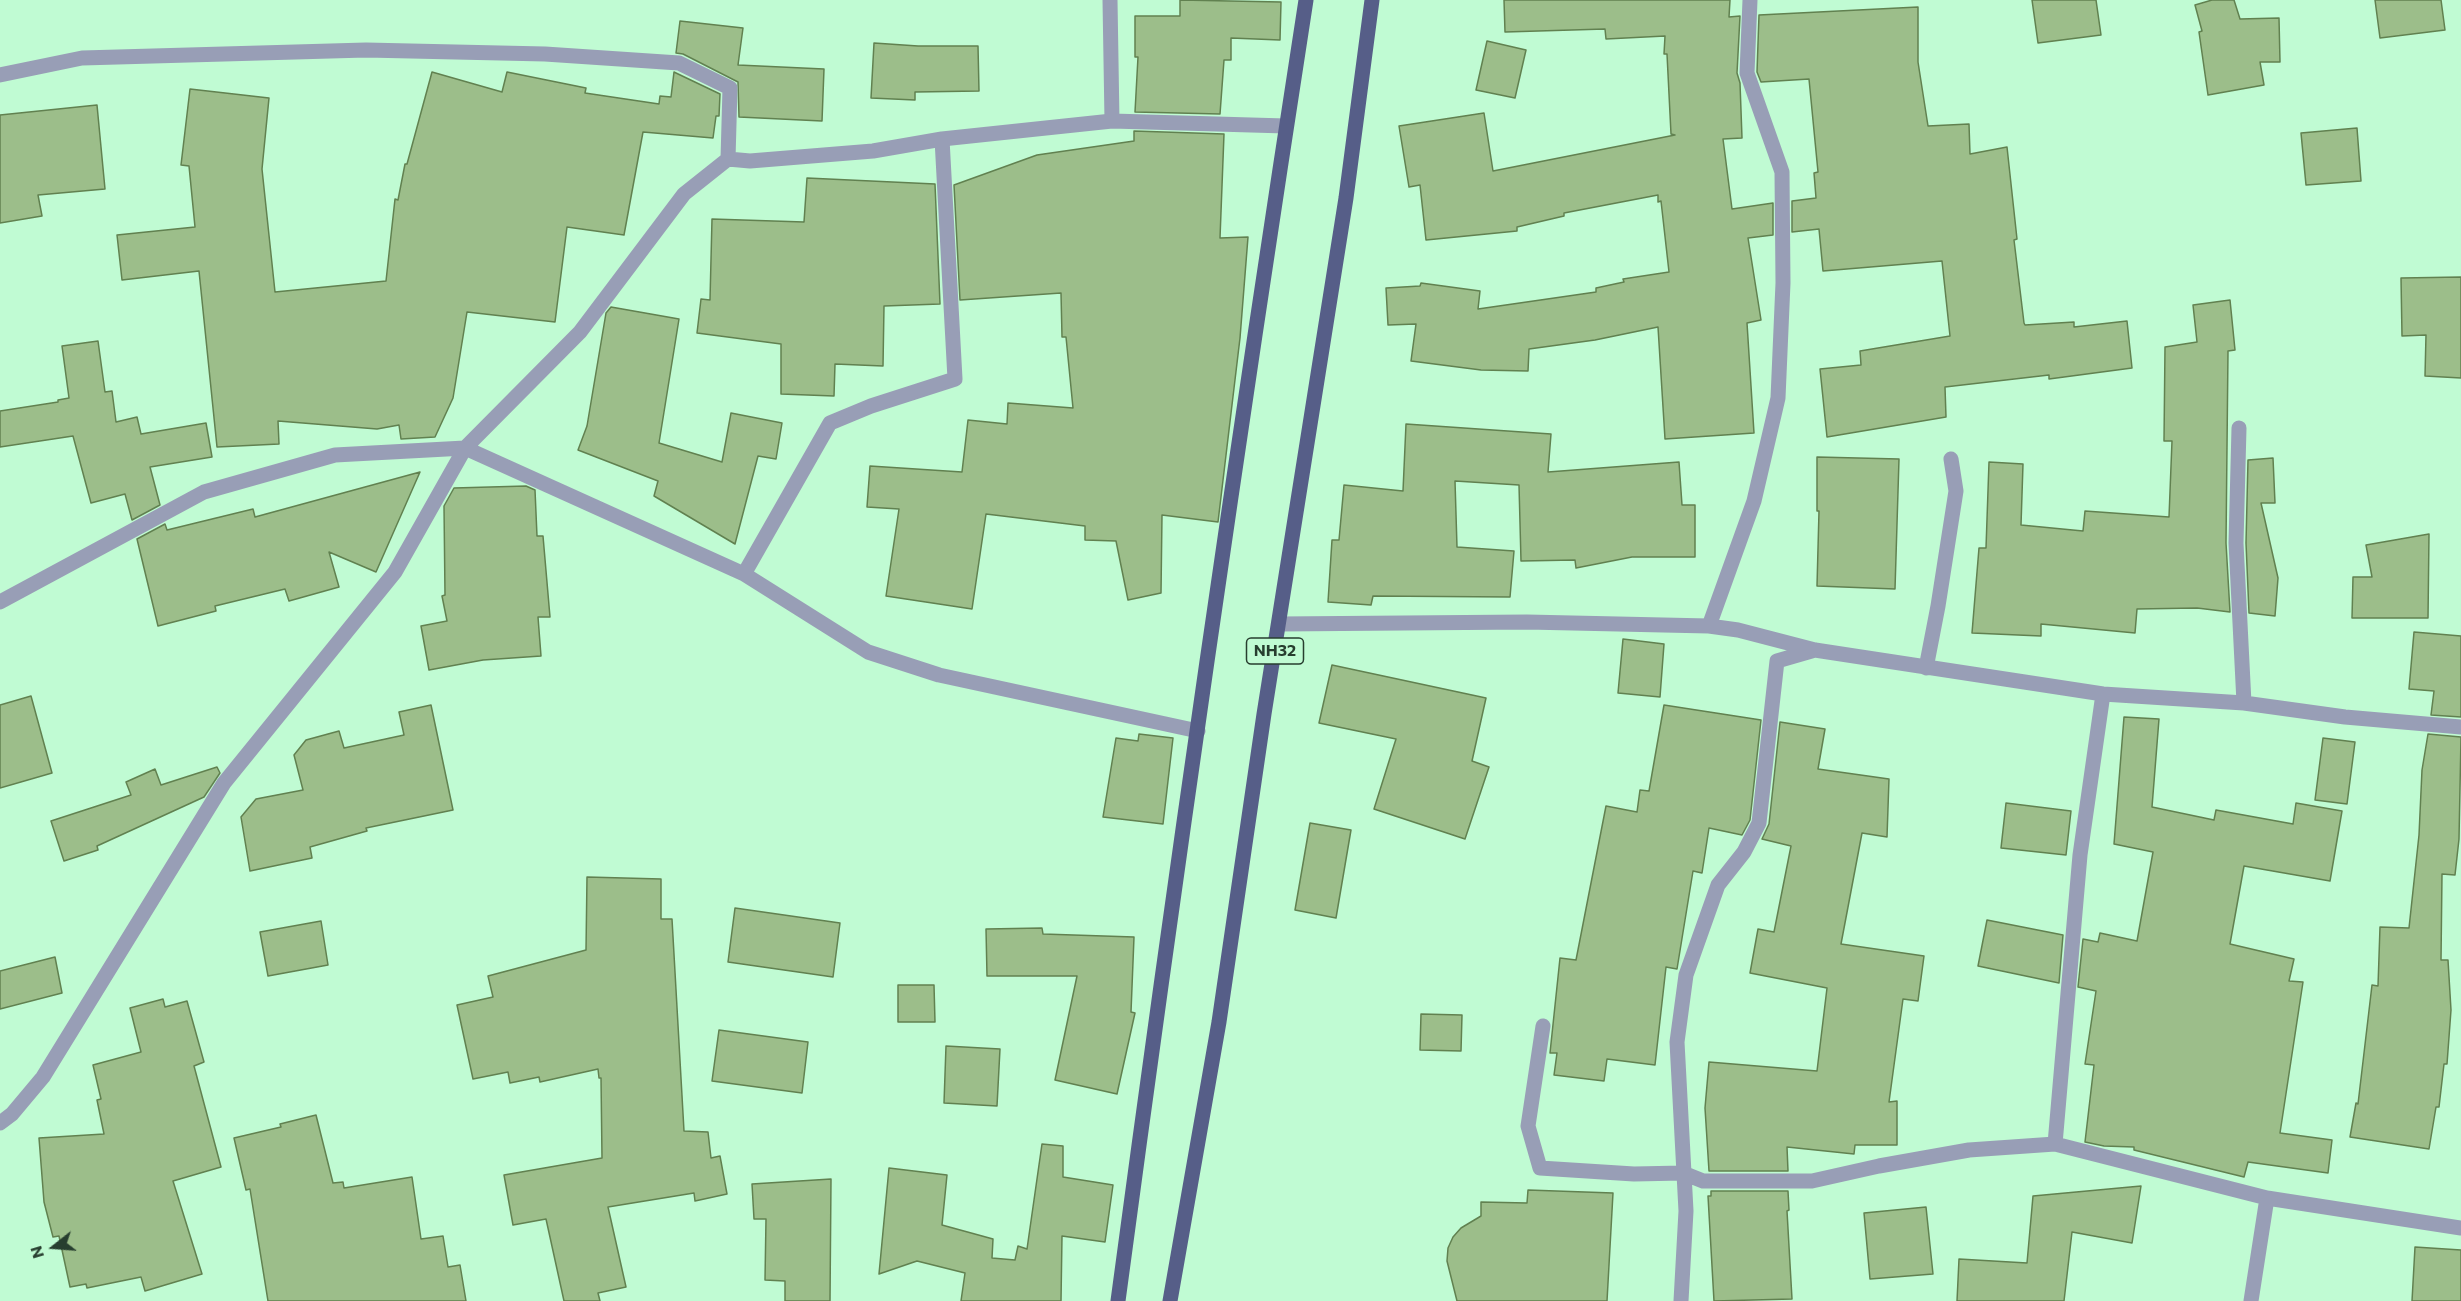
<!DOCTYPE html>
<style>
body{margin:0}
#map{position:relative;width:2461px;height:1301px;overflow:hidden;background:#c0fbd3;font-family:Commissioner,sans-serif}
canvas{display:block}
.north{position:absolute;left:24px;top:1217px;width:60px;height:60px;-webkit-text-stroke:4px #c0fbd3;paint-order:stroke;rotate:253deg;font-size:16px;font-weight:700;line-height:24px;text-align:center;color:#273e2f}
.north::after{content:'';display:block;margin:auto;width:21px;height:27px;background:#273e2f;clip-path:polygon(50% 0,100% 100%,50% 72%,0 100%)}
</style>
<div id="map">
<canvas width="2461" height="1301"></canvas>
<div class="north">N</div>
</div>
<script>
const ctx = document.querySelector('canvas').getContext('2d');
ctx.lineJoin = 'round';
function fill(path, color) {
  ctx.fillStyle = color;
  ctx.fill(path, 'evenodd');
}
function trace(path, color, width, dash) {
  ctx.strokeStyle = color;
  ctx.lineWidth = width;
  ctx.lineCap = dash ? 'butt' : 'round';
  ctx.setLineDash(dash || []);
  ctx.stroke(path);
}
function write(font, color, halo, rows, align = 'center') {
  ctx.font = font + ' Commissioner,sans-serif';
  ctx.lineWidth = 4.5;
  ctx.setLineDash([]);
  ctx.textBaseline = 'middle';
  ctx.strokeStyle = halo;
  ctx.fillStyle = color;
  for (const [text, x, y, turn = 0] of rows) {
    ctx.save();
    ctx.translate(x, y);
    ctx.rotate((+turn || 0) * Math.PI / 180);
    ctx.textAlign = isNaN(turn) ? turn : align;
    if (halo) ctx.strokeText(text, 0, 0);
    ctx.fillText(text, 0, 0);
    ctx.restore();
  }
}
const building = new Path2D(`
 M1180 0 1281 2 1280 40 1231 38V60H1224L1220 114 1135 112 1138 57H1135V16H1180Z
 M1504 0H1730L1729 17 1740 16 1737 73 1740 83 1742 138 1723 139 1732 209 1773 203V235L1748 238 1761 320 1747 323 1754 433 1665 439 1658 327 1595 340 1529 349 1528 371 1481 370 1411 361 1416 324 1388 325 1386 288 1420 286 1421 283 1480 291 1478 309 1596 292V288L1624 282 1623 279 1669 272 1661 201 1658 202V195L1564 213V216L1517 227V231L1426 240 1420 185 1409 187 1399 126 1484 113 1493 171 1675 135 1671 134 1667 54H1664L1665 36 1606 39 1605 29 1505 32Z
 M2032 0H2096L2101 35 2038 43Z
 M2212 0H2234L2240 19 2279 18 2280 62H2260L2264 85 2208 95 2199 32 2202 31 2195 5Z
 M2375 0H2441L2445 30 2380 38Z
 M1918 7V62L1928 126 1969 124 1970 154 2007 147 2017 239 2014 240 2024 323 2025 325 2074 322V327L2127 321 2132 368 2049 379V375L1945 387 1946 417 1827 437 1820 369 1861 365 1860 351 1950 336 1942 261 1823 271 1819 229 1792 232V201L1816 198 1814 173 1818 172 1809 79 1761 82 1757 72 1759 15Z
 M680 21 743 28 738 65 824 69 822 121 739 117 738 82 683 54 676 53Z
 M1487 41 1526 50 1515 98 1476 90Z
 M874 43 918 46H978L979 91 915 92V100L871 98Z
 M432 72 502 92 507 72 586 88 585 93 659 104 660 96 671 97 674 72 676 73 720 94 719 116H716L713 138 643 132 624 235 567 227 555 322 467 312 453 398 435 437 401 439 399 425 377 429 278 421 279 444 217 447 199 271 122 280 117 235 195 227 189 166 181 165 190 89 269 98 262 169 275 292 386 281 395 199 398 200 405 164H407Z
 M97 105 105 189 38 195 42 216 0 223V115Z
 M2357 128 2361 181 2306 185 2301 133Z
 M1134 131 1224 134 1220 238 1248 237 1240 338 1218 522 1162 515 1161 593 1128 600 1116 541 1085 540V526L986 514 972 609 886 596 899 509 867 507 870 466 962 472 968 420 1007 424 1008 403 1073 408 1066 337H1062L1061 293 960 300 954 185 1037 155 1134 141Z
 M807 178 935 184 940 304 884 306 883 366 835 364 834 396 781 394V344L697 333 701 299 710 300 712 219 804 222Z
 M2461 277V378L2425 376 2426 335 2402 336 2401 278Z
 M2230 300 2235 350 2228 351 2226 543 2230 612 2197 608 2137 609 2135 633 2041 624V636L1972 633 1979 548H1986L1989 462 2023 464 2021 525 2083 531 2085 511 2169 517 2172 441H2164L2165 347 2197 342 2193 305Z
 M611 307 679 319 659 443 722 462 731 413 782 423 776 459 758 456 735 544 654 496 658 481 578 450 587 426 606 313Z
 M98 341 105 392 112 391 116 422 137 417 141 434 206 423 212 457 150 467 160 505 132 520 125 494 91 503 73 436 0 447V411L58 402V400L69 398 62 346Z
 M1406 424 1551 434 1548 472 1679 462 1682 505H1695V557H1632L1576 568 1575 560 1521 561 1519 485 1455 481 1457 547 1514 551 1510 597 1373 596 1371 605 1328 602 1332 540H1339L1344 485 1403 491Z
 M1817 457 1899 459 1895 589 1817 586 1819 511H1817Z
 M2273 458 2275 503H2261L2278 578 2275 616 2249 613 2246 543 2248 460Z
 M420 472 376 572 329 552 339 587 289 601 285 589 215 606 216 611 158 626 137 539 165 524 167 530 253 509 255 517Z
 M526 486 535 490 537 536H543L550 617H538L541 656 483 660 429 670 421 626 447 621 442 596 445 595 444 506 454 488Z
 M2429 534 2428 618H2352L2353 577H2372L2366 545Z
 M2414 632 2461 636V717L2431 715 2434 691 2409 689Z
 M1623 639 1664 644 1660 697 1618 693Z
 M1332 665 1486 698 1472 761 1489 767 1465 839 1374 809 1396 739 1319 723Z
 M31 696 52 773 0 788V705Z
 M431 705 453 810 366 828 367 831 310 847 312 858 250 871 241 817 256 799 303 790 294 755 306 740 339 731 344 748 404 735 399 712Z
 M1664 705 1761 720 1750 820 1742 835 1709 828 1702 873 1693 871 1677 969 1666 967 1655 1065 1607 1059 1604 1081 1554 1075 1557 1053H1550L1560 958 1576 960 1606 806 1637 812 1640 790 1649 791Z
 M2124 717 2159 719 2152 807 2214 820 2216 810 2293 824 2296 803 2342 811 2330 881 2244 866 2230 944 2294 959 2289 981 2303 982 2280 1133 2332 1140 2328 1173 2248 1162 2244 1177 2134 1150V1147L2104 1146 2085 1142 2094 1065 2085 1064 2096 991 2078 987 2083 939 2098 942 2100 933 2137 941 2153 852 2114 844Z
 M1780 722 1825 729 1818 769 1889 779 1887 837 1862 833 1841 944 1924 956 1918 1001 1903 999 1889 1102 1897 1101V1145H1855L1854 1154 1787 1147 1788 1171H1709L1705 1108 1709 1062 1817 1071 1827 988 1750 973 1758 929 1774 932 1791 846 1762 839 1769 824Z
 M1139 734 1173 738 1163 824 1103 817 1116 738 1138 741Z
 M2428 734 2461 737 2459 839 2455 875 2442 874 2441 960H2448L2451 1010 2447 1064H2444L2439 1107H2436L2429 1149 2350 1137 2356 1103 2358 1104 2372 985 2378 986 2380 927 2409 928 2419 835 2422 770Z
 M2323 738 2355 742 2347 804 2315 800Z
 M217 767 220 773 204 797 97 846 98 850 64 861 51 821 131 795 126 782 155 769 161 785Z
 M2006 803 2071 811 2066 855 2001 848Z
 M1310 823 1351 830 1336 918 1295 910Z
 M587 877 661 879V919H672L684 1131 708 1132 711 1158 720 1156 727 1194 695 1201 694 1193 608 1207 626 1287 598 1293 600 1301H564L546 1219 513 1225 504 1175 602 1158 601 1078H599L598 1069 540 1082 539 1077 510 1083 508 1072 473 1079 457 1005 493 997 488 976 586 950Z
 M735 908 840 923 833 977 728 962Z
 M1987 920 2063 935 2059 983 1978 966Z
 M321 921 328 965 268 976 260 932Z
 M1042 928 1043 934 1134 937 1131 1012 1135 1013 1117 1094 1055 1080 1077 976H987L986 929Z
 M55 957 62 993 0 1009V971Z
 M898 985H934L935 1022H898Z
 M163 999 165 1007 187 1001 204 1062 194 1066 221 1167 173 1181 202 1274 145 1291 141 1277 87 1288 86 1284 70 1287 59 1236 53 1237 44 1202 39 1138 104 1134 97 1100 101 1099 93 1065 141 1052 130 1008Z
 M1421 1014 1462 1015 1461 1051 1420 1050Z
 M719 1030 808 1042 802 1093 712 1081Z
 M946 1046 1000 1049 997 1106 944 1103Z
 M316 1115 333 1183 343 1182 344 1188 412 1177 421 1239 443 1236 448 1267 460 1265 466 1301H268L250 1189 246 1190 234 1138 281 1127 280 1124Z
 M1042 1144 1063 1146V1177L1113 1185 1105 1242 1062 1236 1061 1301H961L965 1273 917 1261 879 1274 889 1168 947 1175 942 1225 993 1239 992 1258 1015 1260 1018 1246 1027 1249Z
 M831 1179 830 1301H785V1281L765 1280 766 1219H754L752 1184Z
 M2141 1186 2132 1243 2072 1232 2064 1301H1957L1959 1259 2027 1263 2033 1196Z
 M1528 1190 1613 1193 1607 1301H1457L1447 1261 1448 1248 1453 1237 1461 1228 1481 1216V1202L1527 1203Z
 M1711 1191H1788L1789 1210 1787 1211 1792 1299 1714 1301 1708 1196H1711Z
 M1926 1207 1933 1274 1870 1279 1864 1213Z
 M2415 1247 2461 1250V1301H2412Z`);
const minor = new Path2D(`
 M1110 0 1112 121
 M0 75 82 58 366 50 545 54 679 63 730 88 728 159
 M2239 428 2236 543 2244 703
 M744 574 830 423 871 406 955 379 942 139
 M0 602 204 492 335 455 465 448 744 574 868 652 939 675 1198 731
 M1280 624 1527 622 1709 626 1738 630 1815 650 2103 694 2244 703 2345 717 2461 727
 M1709 626 1754 501 1778 398 1783 283 1782 172 1747 73 1750 0
 M1926 668 1938 606 1956 491 1951 459
 M1543 1026 1528 1126 1540 1168 1634 1174 1683 1173 1703 1181H1812L1879 1166 1969 1150 2055 1144 2267 1198 2461 1228
 M0 1123 12 1114 43 1077 224 783 395 572 465 448 580 332 684 194 728 159 750 161 873 151 942 139 1112 121 1286 126
 M2055 1144 2080 855 2103 694
 M1681 1301 1686 1211 1677 1042 1686 975 1718 885 1744 852 1759 823 1777 661 1815 650
 M2251 1301 2267 1198`);
const primary = new Path2D(`
 M1118 1301C1176 867 1239 433 1306 0
 M1170 1301 1219 1022 1264 714 1346 198 1372 0`);
const shields = [
 [1275,651,57]
];
const shieldNames = [
 ["NH32",1275,651]
];
fill(building, '#9cbe8a');
trace(building, '#618150', 1.5);
trace(minor, '#989eb6', 15);
trace(primary, '#565e88', 15);
for (const [x, y, w] of shields) {
  const box = new Path2D();
  box.roundRect(x - w / 2, y - 13, w, 26, 4.5);
  ctx.fillStyle = '#c0fbd3';
  ctx.fill(box);
  trace(box, '#273e2f', 1.5);
}
write('bold 16px', '#273e2f', null, shieldNames);
</script>
